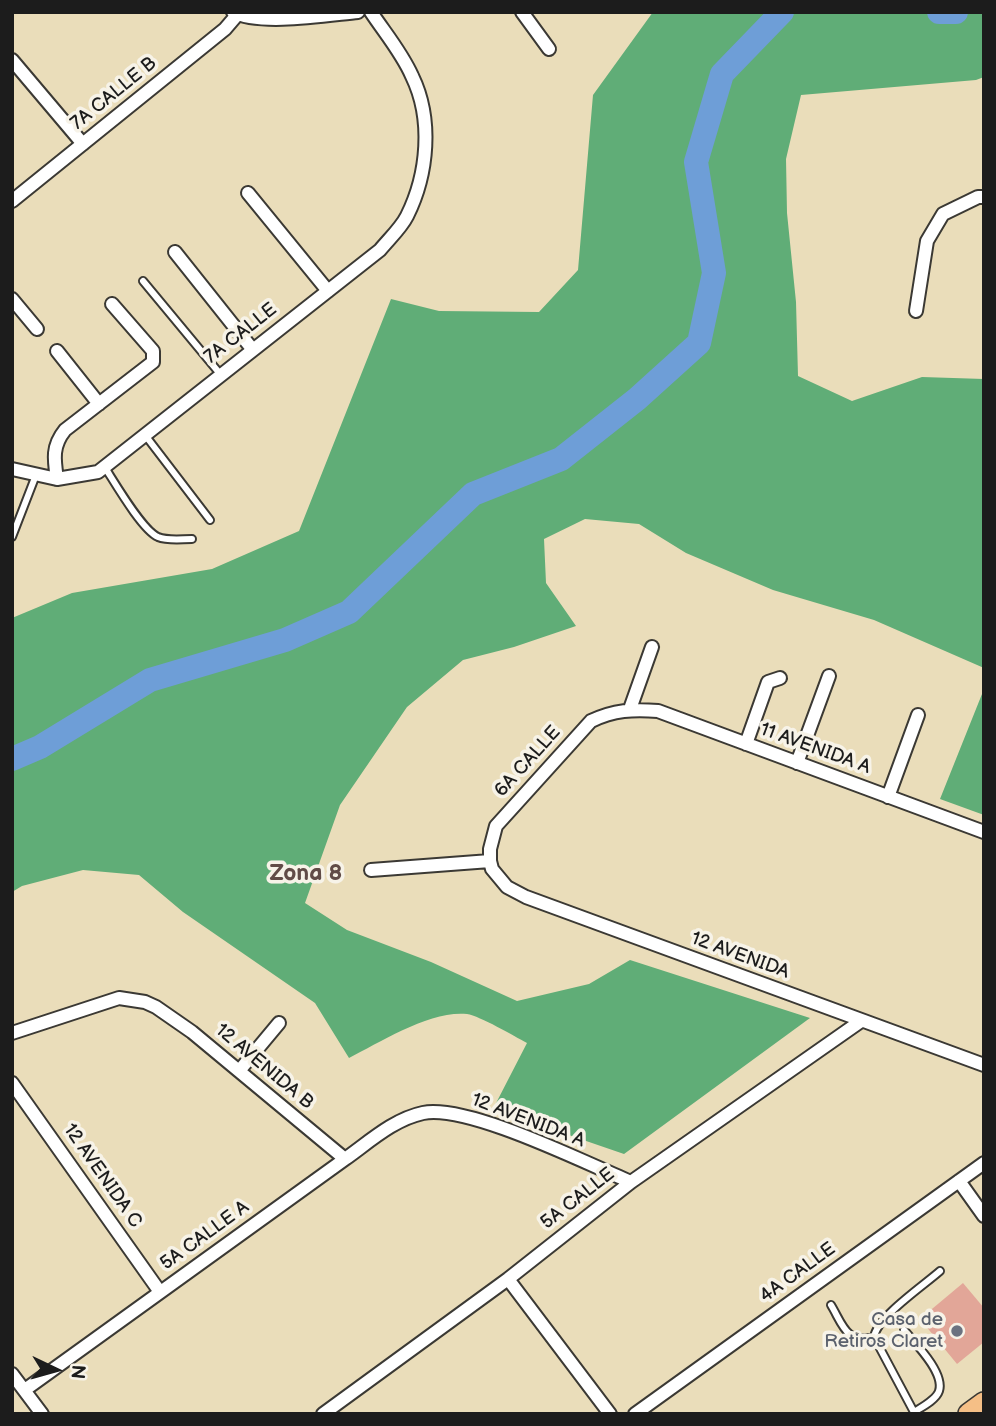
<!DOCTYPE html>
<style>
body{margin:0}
#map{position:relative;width:996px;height:1426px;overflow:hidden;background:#eaddba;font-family:"Balsamiq Sans",sans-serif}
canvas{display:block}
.frame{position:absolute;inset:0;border:14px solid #1c1c1c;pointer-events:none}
.north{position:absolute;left:21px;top:1335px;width:70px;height:70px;-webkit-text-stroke:5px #f7f3e8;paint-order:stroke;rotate:95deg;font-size:19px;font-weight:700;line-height:28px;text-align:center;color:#1c1c1c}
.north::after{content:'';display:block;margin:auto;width:24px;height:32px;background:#1c1c1c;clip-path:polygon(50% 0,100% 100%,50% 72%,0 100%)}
</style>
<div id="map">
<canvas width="996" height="1426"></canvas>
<div class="frame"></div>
<div class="north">N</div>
</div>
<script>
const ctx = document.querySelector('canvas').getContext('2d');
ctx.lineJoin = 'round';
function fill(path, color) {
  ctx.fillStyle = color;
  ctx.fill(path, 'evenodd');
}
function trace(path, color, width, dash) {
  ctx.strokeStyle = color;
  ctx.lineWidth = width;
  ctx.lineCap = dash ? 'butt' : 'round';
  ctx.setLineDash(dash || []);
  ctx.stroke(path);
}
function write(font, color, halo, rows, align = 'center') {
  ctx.font = font + ' "Balsamiq Sans",sans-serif';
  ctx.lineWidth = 7;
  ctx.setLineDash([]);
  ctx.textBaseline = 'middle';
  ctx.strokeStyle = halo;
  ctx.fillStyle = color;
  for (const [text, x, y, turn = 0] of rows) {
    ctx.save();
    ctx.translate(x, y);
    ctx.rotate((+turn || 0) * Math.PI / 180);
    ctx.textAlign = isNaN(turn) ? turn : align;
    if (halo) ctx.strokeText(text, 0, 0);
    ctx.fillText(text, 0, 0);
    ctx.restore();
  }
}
const forest = new Path2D(`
 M653 12H984V77L976 80 801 95 786 159 787 213 796 302 798 376 852 401 922 377 984 379V668L874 620 773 590 686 553 639 524 585 519 544 539 546 583 576 626 514 647 463 660 407 707 340 805 305 903 347 930 431 962 517 1001 589 984 630 960 810 1018 624 1154 493 1109 527 1043C514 1036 480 1016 467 1014 431 1010 380 1042 349 1058L315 1003 183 912 139 875 83 870 22 886 12 892V618L72 593 212 569 299 531 391 299 439 311 539 312 578 270 593 95Z
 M984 689V815L940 799Z`);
const river = new Path2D(`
 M939 12H956
 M12 759 40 747 150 680 285 640 349 612 473 494 561 459 637 399 699 343 714 273 696 162 722 74 782 12`);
const building = new Path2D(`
 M963 1283 984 1308V1342L957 1364 920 1319Z`);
const lane = new Path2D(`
 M143 281 221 375
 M145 435 210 520
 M104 466C115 483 142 530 158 537 168 541 181 539 192 539
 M12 537 36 475
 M831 1305C843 1325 846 1344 874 1337
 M904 1330C915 1343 945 1373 939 1391 936 1400 922 1407 914 1412
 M915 1414 874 1337C877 1317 923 1286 940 1271`);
const street = new Path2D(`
 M233 12C260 26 327 15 358 12
 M522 12 549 49
 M12 60 83 144
 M248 193 328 291
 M12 201 225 29 237 15
 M175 252 253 350
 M12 299 37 329
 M916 311 927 241 943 214 978 197H984
 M57 351 99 404
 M12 469 57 479 98 472 380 250C389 239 401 228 407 216 428 174 433 119 412 76 402 53 385 33 371 12
 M57 479C54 459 52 446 65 430L153 362V351L112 304
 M630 709 652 647
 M746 744 768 682 780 678
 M797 763 829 676
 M888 797 918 715
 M984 832 658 711C633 709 614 710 591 721L496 826 490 849V861L492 869 507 887 526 897 984 1065
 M371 870 490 861
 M12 1033 119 998 145 1002 156 1007 192 1032 345 1159
 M239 1071 279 1023
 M12 1083 160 1292
 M959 1181 984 1216
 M508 1279 610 1414
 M12 1374 42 1414
 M26 1389 345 1159C369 1142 394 1119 423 1113 468 1104 585 1163 631 1182
 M323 1414 508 1279 631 1182 861 1021
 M635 1414 984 1163`);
const primary = new Path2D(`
 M969 1414 984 1403`);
const markers = [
 [957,1331,7,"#6b7280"]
];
const streetNames = [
 ["7A CALLE B",114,94,-39],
 ["7A CALLE",241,334,-38],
 ["11 AVENIDA A",815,749,20],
 ["6A CALLE",528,762,-48],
 ["12 AVENIDA",740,956,20],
 ["12 AVENIDA B",264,1067,40],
 ["12 AVENIDA A",528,1121,21],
 ["12 AVENIDA C",102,1176,55],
 ["5A CALLE",578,1199,-38],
 ["5A CALLE A",205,1236,-36],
 ["4A CALLE",798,1273,-36]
];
const worshipNames = [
 ["Casa de",943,1320],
 ["Retiros Claret",943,1342]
];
const quarterNames = [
 ["Zona 8",306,874]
];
fill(forest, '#60ad77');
trace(river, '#6e9ed7', 24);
fill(building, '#e2a698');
trace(lane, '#3b3934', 10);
trace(street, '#3b3934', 16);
trace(primary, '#3b3934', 24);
trace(lane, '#fff', 6);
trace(street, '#fff', 12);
trace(primary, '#f5bf86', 21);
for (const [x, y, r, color] of markers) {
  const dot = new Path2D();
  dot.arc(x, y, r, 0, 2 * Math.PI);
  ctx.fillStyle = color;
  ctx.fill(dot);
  trace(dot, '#f7f3e8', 2.5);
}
write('19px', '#1c1c1c', '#f7f3e8', streetNames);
write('19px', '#5b616d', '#f7f3e8', worshipNames, 'right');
write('bold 23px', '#614c47', '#f7f3e8', quarterNames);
</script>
